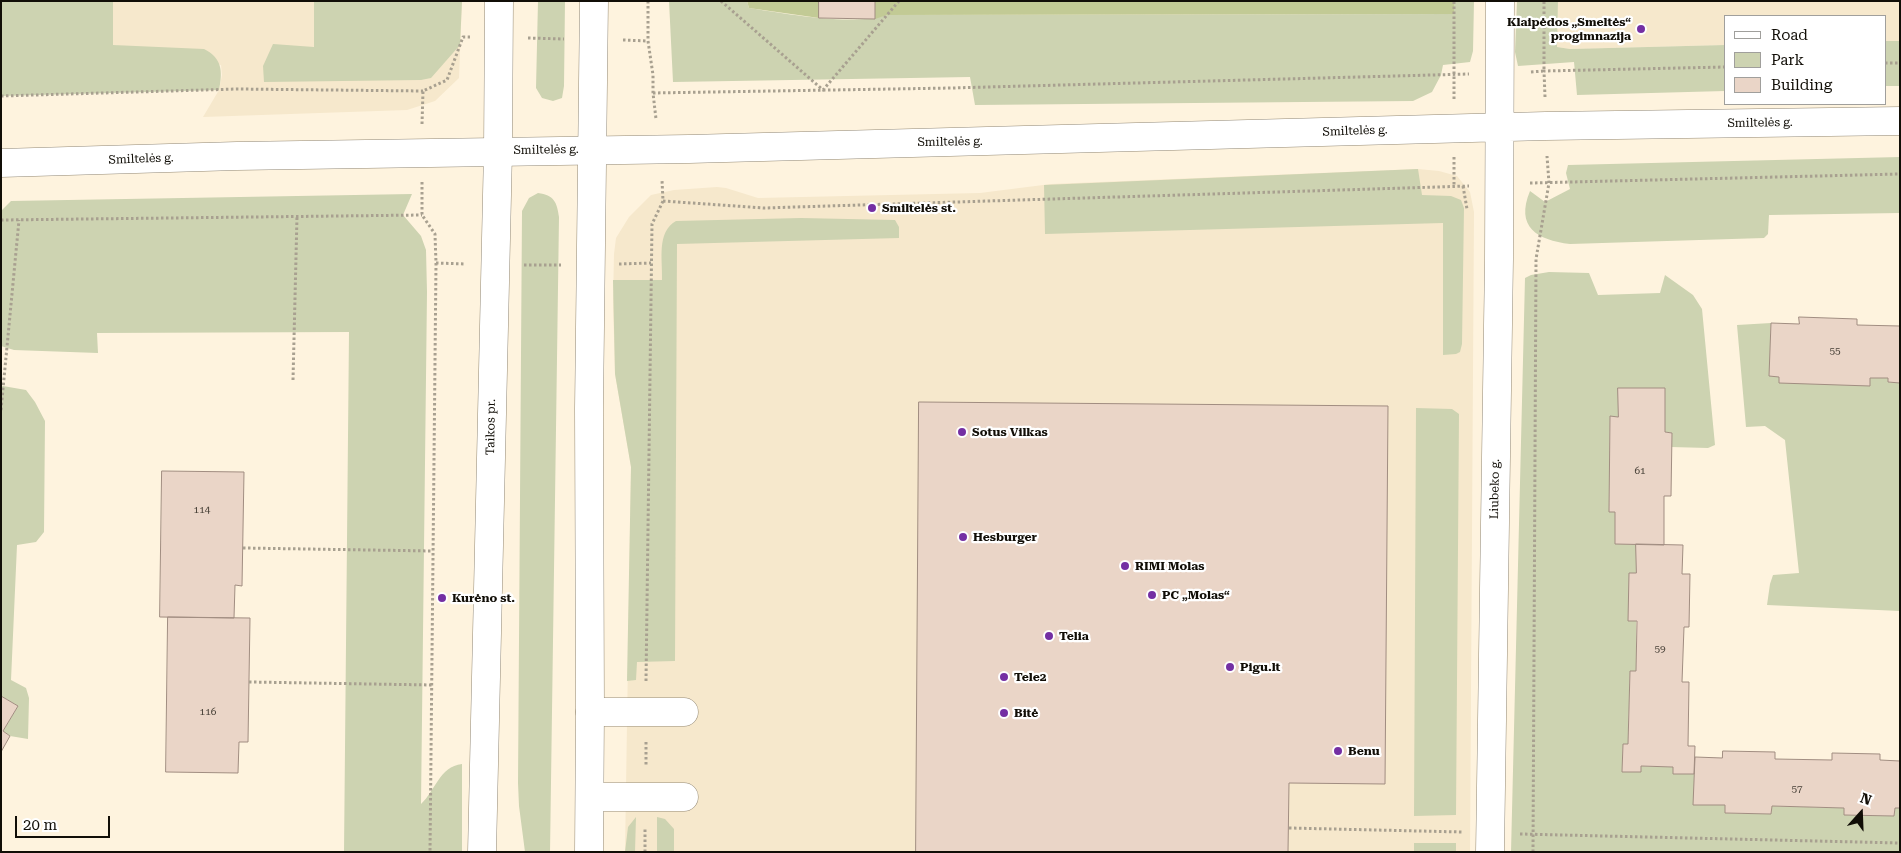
<!DOCTYPE html>
<meta charset="utf-8">
<style>
body{margin:0}
#map{position:relative;width:1901px;height:853px;overflow:hidden;background:#fef3de;font-family:"Roboto Serif",serif}
canvas{display:block}
.frame{position:absolute;inset:0;border:2px solid #110e07;pointer-events:none}
.legend{position:absolute;left:1724px;top:15px;width:162px;height:90px;box-sizing:border-box;background:#fff;border:1px solid #a09f9c;margin:0;padding:6px 9px;list-style:none;font-size:15px;color:#110e07}
.legend li{display:flex;align-items:center;gap:10px;height:25px}
.legend b{width:25px;border:1px solid #a09f9c}
.north{position:absolute;left:1836px;top:788px;width:50px;height:50px;-webkit-text-stroke:4px #fff;paint-order:stroke;rotate:20deg;font-size:14px;font-weight:700;line-height:20px;text-align:center;color:#110e07}
.north::after{content:'';display:block;margin:auto;width:18px;height:22px;background:#110e07;clip-path:polygon(50% 0,100% 100%,50% 72%,0 100%)}
.scale{position:absolute;left:15px;top:816px;width:95px;height:22px;box-sizing:border-box;border:2px solid #110e07;border-top:0;padding-left:6px;font-size:15px;line-height:18px;white-space:nowrap;color:#110e07;-webkit-text-stroke:4px #fff;paint-order:stroke}
</style>
<div id="map">
<canvas width="1901" height="853"></canvas>
<div class="frame"></div>
<ul class="legend">
<li><b style="height:6px;background:#fff"></b>Road</li>
<li><b style="height:14px;background:#cdd3b1"></b>Park</li>
<li><b style="height:14px;background:#ead5c7"></b>Building</li>
</ul>
<div class="north">N</div>
<div class="scale">20 m</div>
</div>
<script>
const ctx = document.querySelector('canvas').getContext('2d');
ctx.lineJoin = 'round';
function fill(path, color) {
  ctx.fillStyle = color;
  ctx.fill(path, 'evenodd');
}
function trace(path, color, width, dash) {
  ctx.strokeStyle = color;
  ctx.lineWidth = width;
  ctx.lineCap = dash ? 'butt' : 'round';
  ctx.setLineDash(dash || []);
  ctx.stroke(path);
}
function write(font, color, halo, rows, align = 'center') {
  ctx.font = font + ' "Roboto Serif",serif';
  ctx.lineWidth = 4.5;
  ctx.setLineDash([]);
  ctx.textBaseline = 'middle';
  ctx.strokeStyle = halo;
  ctx.fillStyle = color;
  for (const [text, x, y, turn = 0] of rows) {
    ctx.save();
    ctx.translate(x, y);
    ctx.rotate((+turn || 0) * Math.PI / 180);
    ctx.textAlign = isNaN(turn) ? turn : align;
    if (halo) ctx.strokeText(text, 0, 0);
    ctx.fillText(text, 0, 0);
    ctx.restore();
  }
}
const built = new Path2D(`
 M113 1H462L459 78 435 101 407 110 203 117 219 90 222 75 221 65 113 45Z
 M1558 1H1900V41H1885V16H1725V45L1570 49 1556 47Z
 M1418 169 1439 171 1457 176 1470 192 1474 212 1470 852H625L631 467 615 374 613 302 614 254 616 238 629 217 651 195 674 190 717 187 726 188 758 198 980 193 1051 184Z`);
const green = new Path2D(`
 M1 1H113V45L204 49C222 58 223 71 219 90L1 96Z
 M314 1H462L460 45 431 78 421 80 264 82 263 66 273 44 314 47Z
 M538 1H565L564 86 562 98 553 101 542 98 536 88Z
 M669 1H747L749 8C788 14 850 26 887 15L1454 14V1H1474L1473 51 1470 62 1443 65 1441 75 1432 92 1413 101 975 105 970 77 673 82Z
 M1517 1H1558L1557 47 1570 49 1725 45V91L1577 95 1574 62 1518 66 1515 52Z
 M1885 41H1900V86H1885Z
 M1900 157V213L1769 215 1768 234 1764 238 1570 244C1537 240 1515 227 1530 191L1545 202 1570 189 1566 173 1568 165Z
 M1418 169 1422 195 1451 196 1461 200 1464 208 1462 344 1460 352 1456 354 1443 355V223L1045 234 1044 185Z
 M538 193C554 195 557 202 559 217L550 852H525L519 806 518 783 522 211 529 198Z
 M412 194 403 215 421 236 426 250 427 292 421 804C436 790 439 767 462 764V852H344L349 332 97 333 98 353 14 350 1 346V211L11 201Z
 M801 218 895 220 899 227V238L677 244 675 661 637 662 636 680 627 681 631 467 615 374 613 280H662C663 261 656 232 676 221Z
 M1549 272 1589 273 1598 295 1660 293 1665 275 1693 295 1702 309 1715 445 1708 448 1671 447 1672 433 1665 432V388H1618V417H1610L1609 512H1615V544H1636V671H1630L1628 744H1623L1622 772H1641V766L1673 767V774H1694V804L1725 805V813L1771 814 1772 806 1844 808V815L1894 816 1895 808H1900V852H1511L1525 278 1531 275Z
 M1771 323 1770 376 1888 378V382L1900 383V611L1767 605 1770 584 1773 575 1799 573 1785 440 1765 426 1746 427 1737 325Z
 M3 386 26 390 35 402 45 421 44 532 36 542 17 545 11 680 26 688 29 698 28 739 10 736 3 731 18 706 1 696V387Z
 M1416 408 1452 409 1459 414 1456 815 1414 816Z
 M636 817 635 852H625L628 827Z
 M657 817 665 819 674 829V852H657Z
 M1414 843H1456V852H1414Z`);
const forest = new Path2D(`
 M747 1H819V18L749 8Z
 M875 1H1454V14L887 15 875 19Z`);
const building = new Path2D(`
 M819 1H875V19L819 18Z
 M1799 317 1857 319V325L1900 326V383L1888 382V378H1870V386L1779 383V377L1769 376 1771 323 1799 324Z
 M1618 388H1665V432L1672 433 1671 496H1664V545L1615 544V512H1609L1610 416 1618 417Z
 M919 402 1388 406 1385 784 1289 783 1288 852H916Z
 M162 471 244 472 242 586 235 585 234 618 160 617Z
 M1636 544 1683 545 1682 574H1690L1689 627H1684L1682 682H1689L1688 746H1695L1694 774H1673V767L1641 766V772H1622L1623 744H1628L1630 671H1636L1637 621H1628L1629 573H1636Z
 M168 617 250 618 248 742H239L238 773 166 772Z
 M1 696 18 706 3 731 10 736 1 752Z
 M1723 751 1775 752V759L1832 760V753L1880 754V760L1900 761V808H1895L1894 816 1844 815V808L1772 806 1771 814 1725 813V805H1693L1695 757 1722 758Z`);
const path = new Path2D(`
 M648 1V41L653 75V93L656 119
 M721 1 823 90 899 1
 M528 38 564 39
 M623 40 648 41
 M1885 63H1900
 M1531 72 1544 71V1
 M653 93 951 88 1469 74
 M1 96 237 89 423 91
 M1545 97 1544 71 1725 67
 M1454 99V1
 M422 124 423 91 447 80 463 37H470
 M1454 157V187
 M422 182V215L435 234 436 263 430 852
 M1530 183 1900 174
 M1463 186 1467 209
 M663 201 764 208 1469 186
 M1 220 422 215
 M436 263 466 264
 M619 264 651 263
 M524 265H561
 M293 380 297 216
 M1 410 19 220
 M243 548 433 551
 M646 681 652 224 663 201 662 180
 M249 682 432 685
 M646 742V766
 M1289 828 1462 832
 M1520 834 1900 843
 M645 852V827
 M1533 852 1536 259 1549 183 1547 156`);
const minor = new Path2D(`
 M1 163 237 156 689 149 1546 126 1900 121
 M590 712H684
 M590 797H684
 M1490 852 1499 259 1500 1`);
const major = new Path2D(`
 M482 852 498 151 499 1
 M589 852 590 712 589 408 594 1`);
const markers = [
 [1641,29,5,"#742fa3"],
 [872,208,5,"#742fa3"],
 [962,432,5,"#742fa3"],
 [963,537,5,"#742fa3"],
 [1125,566,5,"#742fa3"],
 [1152,595,5,"#742fa3"],
 [442,598,5,"#742fa3"],
 [1049,636,5,"#742fa3"],
 [1230,667,5,"#742fa3"],
 [1004,677,5,"#742fa3"],
 [1004,713,5,"#742fa3"],
 [1338,751,5,"#742fa3"]
];
const numberNames = [
 ["55",1835,351],
 ["61",1640,471],
 ["114",202,510],
 ["59",1660,649],
 ["116",208,712],
 ["57",1797,789]
];
const poiNames = [
 ["Klaipėdos „Smeltės“",1631,22,"right"],
 ["progimnazija",1631,36,"right"],
 ["Smiltelės st.",882,208],
 ["Sotus Vilkas",972,432],
 ["Hesburger",973,537],
 ["RIMI Molas",1135,566],
 ["PC „Molas“",1162,595],
 ["Kurėno st.",452,598],
 ["Telia",1059,636],
 ["Pigu.lt",1240,667],
 ["Tele2",1014,677],
 ["Bitė",1014,713],
 ["Benu",1348,751]
];
const streetNames = [
 ["Smiltelės g.",1760,123,-1],
 ["Smiltelės g.",1355,131,-2],
 ["Smiltelės g.",950,142,-1],
 ["Smiltelės g.",546,150,-1],
 ["Smiltelės g.",141,159,-2],
 ["Taikos pr.",491,427,-89],
 ["Liubeko g.",1495,489,-89]
];
fill(built, '#f6e8cc');
fill(green, '#cdd3b1');
fill(forest, '#c2ca95');
fill(building, '#ead5c7');
trace(building, '#a18d81', 1);
trace(minor, '#938976', 29);
trace(major, '#938976', 29);
trace(path, '#a8a090', 3, [2.5, 2.5]);
trace(minor, '#fff', 28);
trace(major, '#fff', 28);
for (const [x, y, r, color] of markers) {
  const dot = new Path2D();
  dot.arc(x, y, r, 0, 2 * Math.PI);
  ctx.fillStyle = color;
  ctx.fill(dot);
  trace(dot, '#fff', 2);
}
write('10px', '#474037', null, numberNames);
write('bold 12px', '#110e07', '#fff', poiNames, 'left');
write('12px', '#110e07', '#fff', streetNames);
</script>
